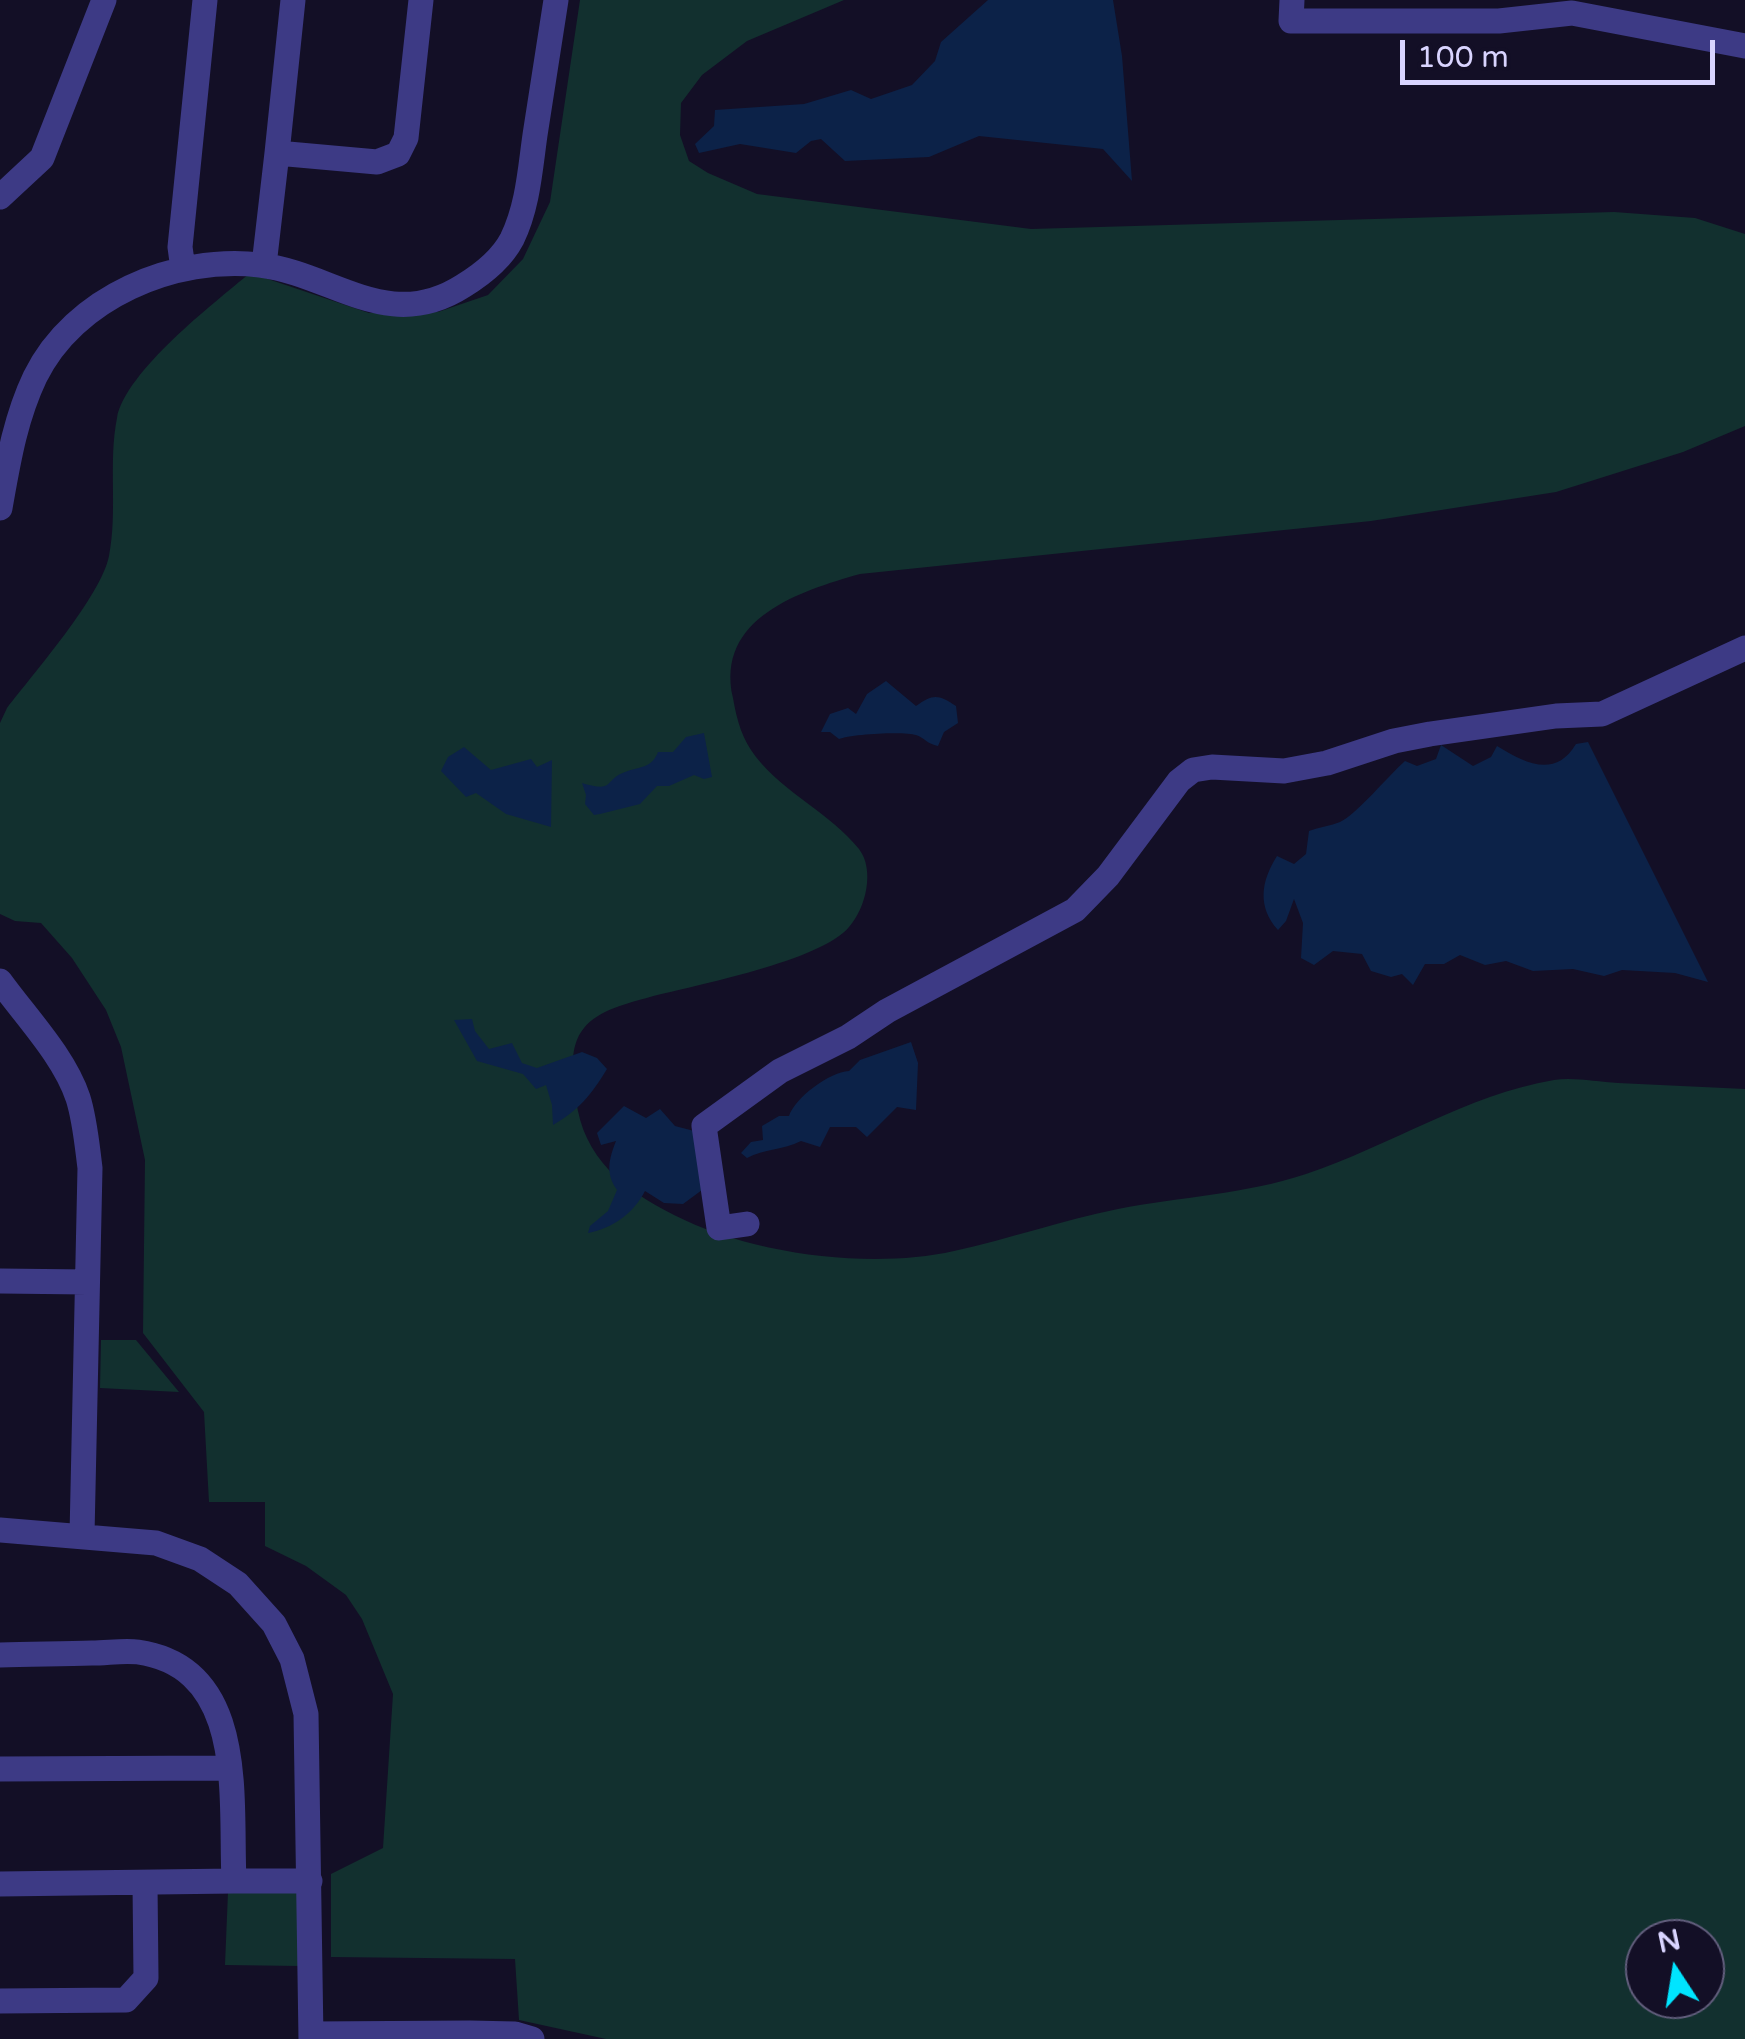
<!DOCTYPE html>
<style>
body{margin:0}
#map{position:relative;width:1745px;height:2039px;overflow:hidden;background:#130f26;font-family:"Varela Round",sans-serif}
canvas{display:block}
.north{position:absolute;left:1625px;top:1919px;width:100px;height:100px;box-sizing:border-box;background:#130f26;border:2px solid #625e7d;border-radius:50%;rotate:348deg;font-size:28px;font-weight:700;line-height:40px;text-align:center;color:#d9d4ff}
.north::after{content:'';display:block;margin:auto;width:35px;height:45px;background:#00e5ff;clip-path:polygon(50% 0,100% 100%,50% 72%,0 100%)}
.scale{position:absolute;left:1400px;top:40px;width:315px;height:45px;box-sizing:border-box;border:5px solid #d9d4ff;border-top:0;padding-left:12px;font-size:30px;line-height:35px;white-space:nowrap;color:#d9d4ff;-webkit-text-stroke:8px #130f26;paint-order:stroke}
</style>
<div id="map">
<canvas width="1745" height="2039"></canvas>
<div class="north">N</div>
<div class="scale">100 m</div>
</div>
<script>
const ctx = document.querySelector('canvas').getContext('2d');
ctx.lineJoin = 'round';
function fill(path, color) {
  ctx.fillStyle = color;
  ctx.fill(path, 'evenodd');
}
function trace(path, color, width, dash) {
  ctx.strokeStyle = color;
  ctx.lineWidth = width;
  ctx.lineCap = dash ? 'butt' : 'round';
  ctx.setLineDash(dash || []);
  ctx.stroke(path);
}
const green = new Path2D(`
 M580 0H844L747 41 702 75 681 103 680 135 689 161 708 173 757 194 1031 229 1614 212 1695 218 1745 234V426L1683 452 1556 492 1371 521 860 574C800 591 715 618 733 698 737 721 742 739 756 757 784 793 830 813 859 849 875 870 866 908 849 927 821 961 696 985 650 997 629 1003 598 1010 584 1028 568 1047 573 1076 576 1099 583 1158 623 1189 674 1215 751 1254 869 1270 954 1251 1009 1239 1063 1220 1118 1209 1180 1197 1246 1194 1306 1174 1390 1146 1466 1095 1554 1080 1574 1077 1597 1082 1618 1083 1660 1085 1703 1087 1745 1089V2039H606L519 2020 515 1959 331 1957V1874L383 1848 393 1694 362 1619 346 1595 306 1566 265 1546V1502H209L204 1412 143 1333 145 1160 121 1047 106 1010 72 958 41 923 15 921 0 914V723L7 708C34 673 101 596 109 556 118 511 108 463 117 418 126 371 213 304 250 273L369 313 438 312 488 295 523 259 550 202ZM1645 1939H1705V1999H1645Z
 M101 1340H136L179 1392 100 1388Z
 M300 1891V1966L225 1965 228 1892Z`);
const water = new Path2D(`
 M988 0H1113L1122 56 1132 181 1103 149 979 136 929 157 845 161 821 139 811 141 796 153 740 144 699 153 695 144 714 126 715 110 804 104 851 90 871 99 912 85 935 61 941 42Z
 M886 681 916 706C933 694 938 694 956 706L958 723 944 732 938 746C927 744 925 738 916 735 905 731 850 734 839 739L830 732H821L830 714 848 708 856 714 867 694Z
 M704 733 712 777 704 779 694 775 669 786H657L640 804 600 814 594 815 585 804 586 795 582 783C616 793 603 780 625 772 640 766 651 769 658 752H673L686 737Z
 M1588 742 1708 982 1675 973 1622 970 1604 976 1573 969 1533 971 1506 961 1485 965 1460 955 1444 964H1425L1413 985 1402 974 1391 977 1371 971 1362 954 1333 951 1314 965 1301 958 1303 923 1294 899 1286 921 1278 930C1257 907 1261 881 1277 856L1294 864 1306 854 1309 831C1319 827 1331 826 1340 822 1356 815 1389 775 1405 761L1417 766 1436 759 1441 745 1473 766 1491 757 1497 746C1525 763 1555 779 1576 744Z
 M464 747 491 770 531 759 537 767 552 760 551 827 506 814 476 793 466 797 441 771 448 757Z
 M472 1019 475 1031 489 1049 512 1043 522 1063 537 1068 582 1052 597 1058 607 1069C592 1094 578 1111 553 1125L552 1105 546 1085 536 1089 523 1074 477 1061 454 1020Z
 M911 1042 918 1063 916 1110 897 1107 867 1137 856 1127H830L820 1147 801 1141C783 1150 764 1149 747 1158L741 1153 751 1142 763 1140 762 1126 779 1116H789C795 1098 829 1072 849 1071L860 1060Z
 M624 1106 646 1118 660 1109 675 1126 694 1131 702 1190 683 1204 664 1203 645 1191C633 1214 613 1228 588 1233L590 1226 608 1211 617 1190C605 1173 609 1159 616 1141L601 1145 597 1133Z`);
const minor = new Path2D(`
 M1292 0 1291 21H1499L1572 13 1745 46
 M277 153 293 0
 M0 197 42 158 104 0
 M264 265 277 153 377 162 398 154 406 138 421 0
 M183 269 180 247 205 0
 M0 508C8 463 15 419 35 377 74 297 175 255 260 265 333 274 388 334 463 286 481 275 502 258 512 239 528 206 530 170 535 135 542 90 549 45 556 0
 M0 981C26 1017 64 1056 78 1098 85 1120 87 1145 90 1168L82 1535
 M747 1224 719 1228 704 1126 780 1071 848 1037 887 1011 1075 910 1108 876 1179 781 1193 770 1212 767 1284 771 1327 763 1394 741 1430 734 1556 716 1602 714 1745 648
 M0 1281 87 1282
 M0 1530 156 1543 200 1559 238 1584 274 1624 292 1659 306 1714 311 2039
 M0 1655C31 1654 61 1654 92 1653 107 1653 124 1650 138 1652 248 1668 230 1799 234 1881L0 1884
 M0 1769 228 1768
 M234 1881H310
 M0 2001 126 2000 146 1978 145 1884
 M311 2034 470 2033 515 2034 532 2039`);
fill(green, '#12302f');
fill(water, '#0c2248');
trace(minor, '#3d3a85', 25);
</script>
